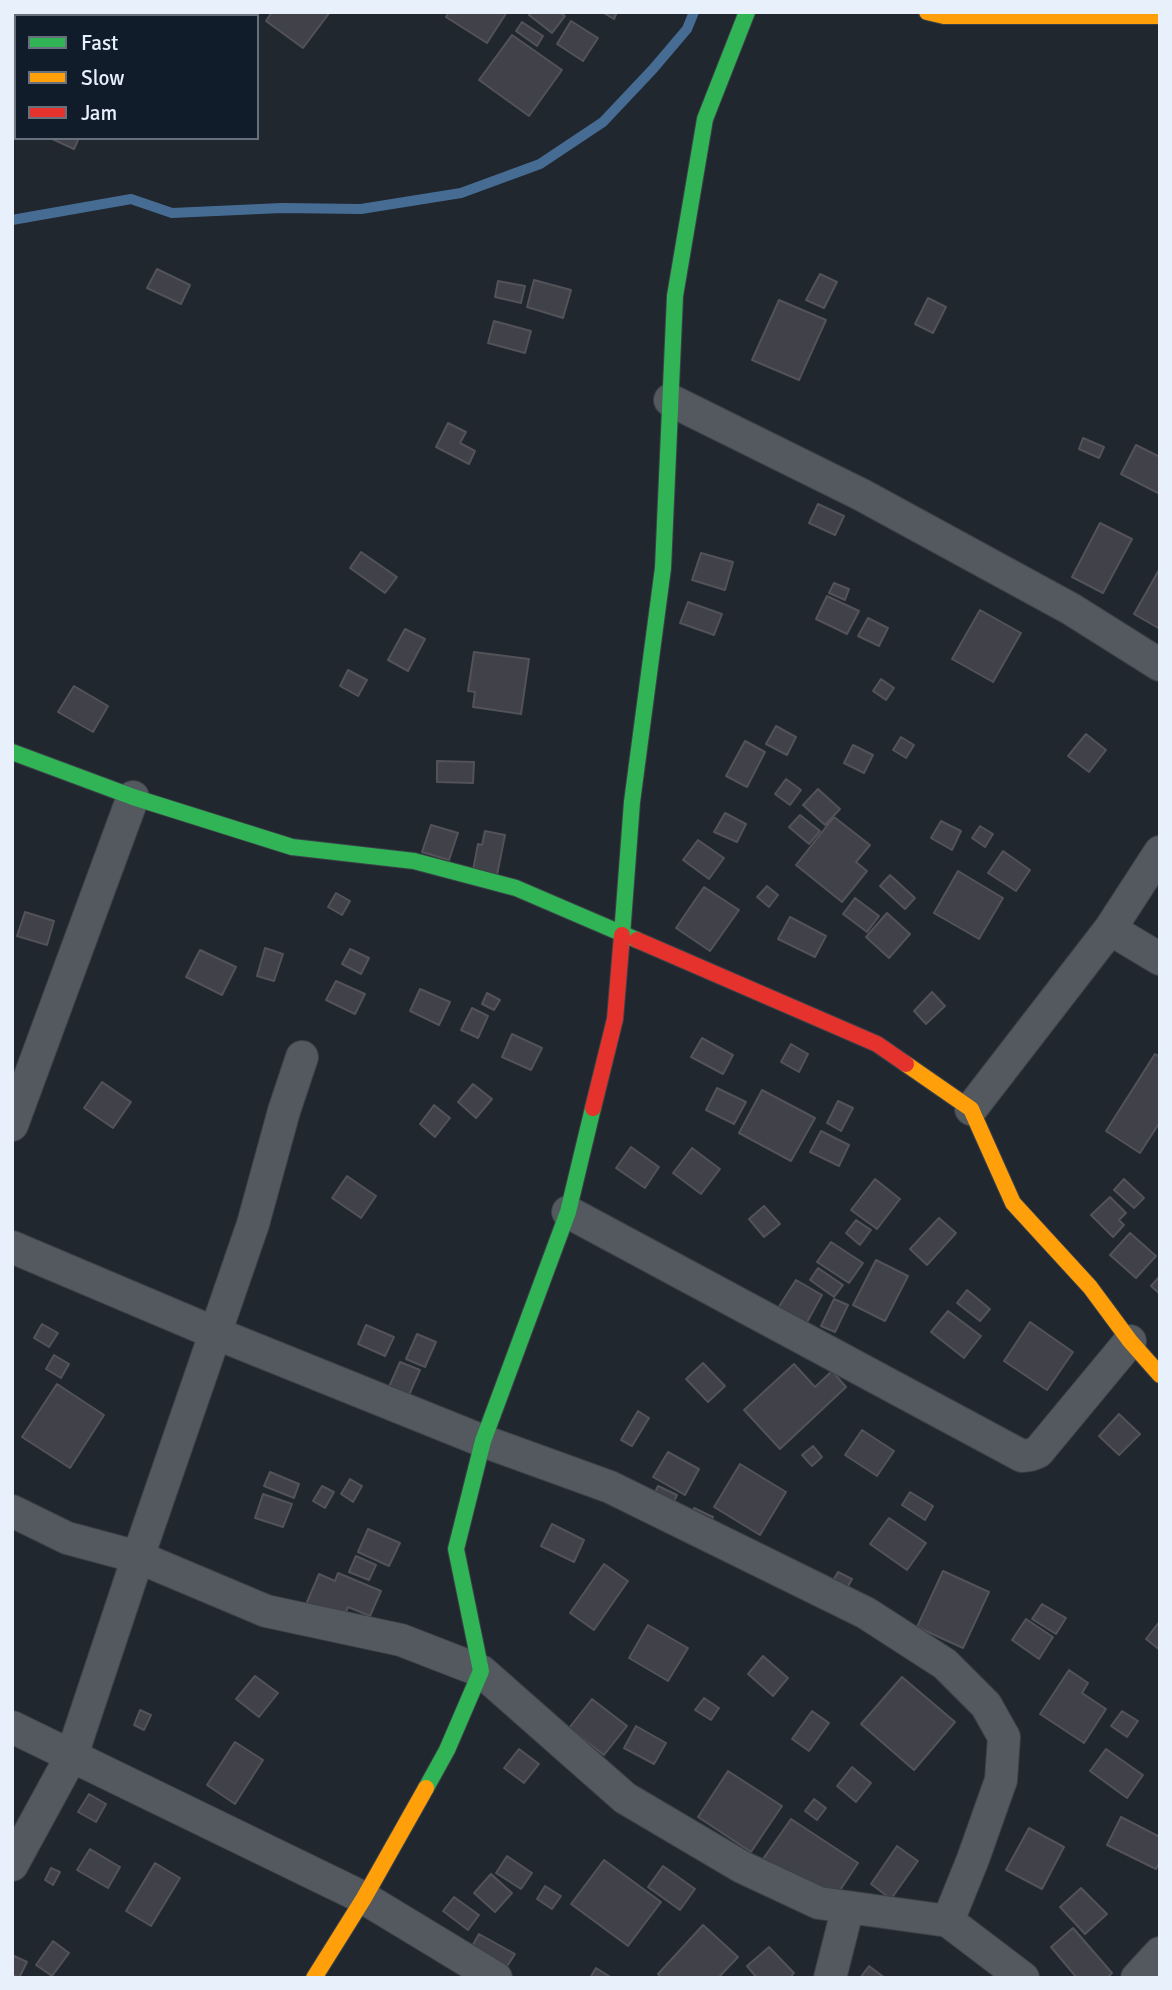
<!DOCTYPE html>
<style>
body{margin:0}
#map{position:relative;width:1172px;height:1990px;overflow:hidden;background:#20272f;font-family:Signika,sans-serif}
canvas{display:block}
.frame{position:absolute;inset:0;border:14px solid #e8f0fb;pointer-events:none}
.legend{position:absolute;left:14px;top:14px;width:245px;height:126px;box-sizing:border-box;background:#111c2b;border:2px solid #67717e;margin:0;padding:9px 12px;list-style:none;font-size:21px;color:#e8f0fb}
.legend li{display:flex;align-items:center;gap:14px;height:35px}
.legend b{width:35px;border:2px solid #67717e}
</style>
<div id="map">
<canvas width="1172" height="1990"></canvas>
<div class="frame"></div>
<ul class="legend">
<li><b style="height:9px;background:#30b455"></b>Fast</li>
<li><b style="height:9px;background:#ff9f0a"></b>Slow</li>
<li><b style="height:9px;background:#e5322d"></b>Jam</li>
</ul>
</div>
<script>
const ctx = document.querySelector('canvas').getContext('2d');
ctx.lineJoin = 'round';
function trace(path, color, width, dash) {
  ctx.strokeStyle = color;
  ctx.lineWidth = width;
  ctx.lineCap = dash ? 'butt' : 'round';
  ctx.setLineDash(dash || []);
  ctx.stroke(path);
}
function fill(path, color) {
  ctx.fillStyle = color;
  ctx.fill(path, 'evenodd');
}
const stream = new Path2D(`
 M12 220 131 199 172 213 282 208 361 209 461 193 540 164 603 122 653 69 687 29 694 12`);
const building = new Path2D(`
 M22 12H64L63 16H21Z
 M116 12H141L139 16H114Z
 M272 12H330L303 48 266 21Z
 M449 12H507L487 43 446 17Z
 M531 12H559L565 16 552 33 529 15Z
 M602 12H617L614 19Z
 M571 21 598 38 583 61 557 44Z
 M522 22 543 36 537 46 516 31Z
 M512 35 562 70 529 116 479 80Z
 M16 103V124L12 122V111Z
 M50 138H79L74 149Z
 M157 269 190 285 181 304 147 288Z
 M820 274 837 282 824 308 806 300Z
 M534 280 571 290 563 318 527 307Z
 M498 281 525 286 521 303 495 297Z
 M928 298 946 307 933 333 915 324Z
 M779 300 826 320 799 380 752 360Z
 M494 321 531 331 525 353 488 343Z
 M448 423 466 432 460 443 475 451 469 464 436 447Z
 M1083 438 1104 447 1099 458 1079 449Z
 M1136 445 1160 457V494L1121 474Z
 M818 504 844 516 835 535 809 523Z
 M1100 523 1132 539 1103 593 1072 577Z
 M361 552 397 577 385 593 350 568Z
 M701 553 733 562 725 590 692 580Z
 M1160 568V629L1134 614Z
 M834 583 849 589 845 600 829 593Z
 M827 596 859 611 847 634 816 619Z
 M688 602 722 614 714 635 680 623Z
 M980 610 1021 633 993 682 952 659Z
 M868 618 888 628 879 646 858 636Z
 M405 629 425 639 408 671 388 660Z
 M474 652 529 659 521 714 473 707 475 692 468 691Z
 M348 670 367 680 358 696 340 686Z
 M881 679 894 688 886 700 873 691Z
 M74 686 108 706 93 732 58 712Z
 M776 726 796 737 787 755 766 744Z
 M1086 734 1106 750 1089 772 1068 756Z
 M901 737 914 745 906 758 893 750Z
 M745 741 765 752 747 787 726 776Z
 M853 745 873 755 864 773 844 763Z
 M437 761 474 762 473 783 437 782Z
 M786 779 801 790 790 805 775 794Z
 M818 789 840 809 825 825 803 805Z
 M725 813 746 824 737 842 714 832Z
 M800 815 820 831 809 844 789 827Z
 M834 817 870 845 856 862 867 871 842 902 796 865Z
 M941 821 961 831 952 850 931 838Z
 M431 825 458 833 449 860 422 852Z
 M980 826 993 834 985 847 972 838Z
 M485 831 505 835 497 875 473 870 478 844 482 845Z
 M698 840 724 858 709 879 683 860Z
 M1003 851 1030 870 1016 891 988 873Z
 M958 871 1003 898 979 939 934 913Z
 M890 875 915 898 905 909 880 886Z
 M767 886 778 895 769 907 757 897Z
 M704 887 739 910 710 951 676 928Z
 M336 893 350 901 342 915 328 907Z
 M855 898 879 916 867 932 843 914Z
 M25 912 54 921 47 945 17 936Z
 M887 913 910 934 889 958 866 937Z
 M790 917 826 936 815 957 778 939Z
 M265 948 283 954 274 981 257 976Z
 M350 949 369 958 361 974 342 964Z
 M200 950 236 967 222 995 186 977Z
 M336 981 365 994 355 1014 326 1000Z
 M420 989 450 1002 439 1025 410 1011Z
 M932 992 945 1006 926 1024 914 1011Z
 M487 993 500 1000 494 1010 482 1004Z
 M472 1008 488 1016 478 1038 461 1030Z
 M512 1034 542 1048 531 1070 502 1057Z
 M702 1038 733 1055 723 1074 691 1057Z
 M791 1044 808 1054 799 1072 781 1062Z
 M1155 1054 1160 1057V1122L1140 1153 1106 1131Z
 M102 1082 131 1102 113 1128 84 1108Z
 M473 1084 492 1099 476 1118 458 1102Z
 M717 1088 746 1102 734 1124 706 1110Z
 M762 1090 815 1118 791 1161 739 1133Z
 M838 1101 853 1108 841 1131 827 1123Z
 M434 1105 450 1118 435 1137 420 1124Z
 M821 1131 849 1145 839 1166 810 1152Z
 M631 1147 659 1167 645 1188 616 1168Z
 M692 1148 720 1169 701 1194 673 1173Z
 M347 1176 376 1196 361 1218 332 1198Z
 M875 1179 900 1199 877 1229 851 1210Z
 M1124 1179 1144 1198 1134 1208 1114 1190Z
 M1110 1197 1126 1213 1119 1220 1124 1225 1113 1237 1091 1215Z
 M764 1206 780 1224 764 1237 749 1219Z
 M939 1218 956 1233 927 1265 910 1249Z
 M856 1220 871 1230 860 1245 846 1233Z
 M1130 1233 1156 1256 1136 1278 1110 1255Z
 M831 1242 863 1263 849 1283 817 1262Z
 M876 1260 908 1276 885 1321 853 1305Z
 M818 1268 843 1285 834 1297 810 1280Z
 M1160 1276V1294L1151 1286Z
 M796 1280 822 1295 806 1324 778 1308Z
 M967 1290 990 1309 980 1321 957 1303Z
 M834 1299 848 1305 835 1332 821 1326Z
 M948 1311 981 1336 964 1358 931 1332Z
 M1030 1322 1073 1352 1047 1390 1004 1361Z
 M42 1324 58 1333 49 1347 34 1338Z
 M366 1325 394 1337 385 1356 358 1344Z
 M417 1334 436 1342 425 1367 406 1359Z
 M54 1355 69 1364 61 1378 46 1369Z
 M400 1362 420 1370 409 1395 389 1387Z
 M703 1363 725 1386 708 1402 686 1379Z
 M794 1364 815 1387 832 1371 846 1387 780 1449 744 1410Z
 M57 1384 104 1415 70 1468 22 1437Z
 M638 1411 649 1418 632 1446 621 1440Z
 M1119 1414 1140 1434 1119 1455 1099 1436Z
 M862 1430 894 1451 877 1476 845 1455Z
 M813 1446 822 1457 812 1466 802 1455Z
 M668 1452 699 1469 685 1495 653 1477Z
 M740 1464 786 1492 760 1535 714 1507Z
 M270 1472 299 1484 294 1498 264 1486Z
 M350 1479 362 1486 353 1502 341 1494Z
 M322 1486 334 1492 325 1508 313 1501Z
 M658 1486 677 1495 668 1514 649 1505Z
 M910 1492 933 1506 925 1520 902 1505Z
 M263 1494 292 1504 283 1527 255 1518Z
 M694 1508 713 1517 707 1532 688 1524Z
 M889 1518 926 1543 907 1570 870 1544Z
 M552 1524 584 1540 574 1562 541 1546Z
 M368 1529 400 1543 389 1566 358 1552Z
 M356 1556 376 1565 369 1580 349 1572Z
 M604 1564 628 1581 594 1630 570 1613Z
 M943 1571 989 1592 963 1648 917 1627Z
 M838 1572 852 1579 842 1597 828 1589Z
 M338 1573 381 1591 370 1616 348 1607 341 1624 304 1609 319 1574 335 1581Z
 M1042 1604 1066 1618 1056 1634 1032 1619Z
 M1026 1619 1053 1637 1039 1659 1012 1640Z
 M1160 1621V1650L1146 1639Z
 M648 1625 688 1648 668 1681 629 1658Z
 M763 1656 788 1678 773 1696 748 1674Z
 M1069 1670 1088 1683 1082 1693 1106 1709 1084 1743 1040 1714Z
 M255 1676 278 1693 259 1717 236 1699Z
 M902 1677 955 1722 914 1770 861 1724Z
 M704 1698 719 1708 711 1720 695 1710Z
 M592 1699 627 1726 604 1755 569 1728Z
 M140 1710 151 1715 144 1730 134 1725Z
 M812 1711 829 1723 809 1751 792 1739Z
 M1122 1711 1138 1721 1127 1737 1111 1726Z
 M636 1726 666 1743 654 1764 624 1748Z
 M235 1742 263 1760 235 1804 207 1785Z
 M519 1749 539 1764 524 1783 504 1768Z
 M1106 1749 1143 1775 1127 1798 1090 1771Z
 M852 1767 871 1783 856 1802 837 1786Z
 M728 1771 782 1806 751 1852 698 1817Z
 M89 1794 106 1804 96 1822 78 1812Z
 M814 1799 826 1808 817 1820 805 1811Z
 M1121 1817 1160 1837V1861L1156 1869 1107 1845Z
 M791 1819 858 1863 831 1904 763 1859Z
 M1029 1828 1064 1847 1042 1889 1006 1870Z
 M897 1846 918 1861 891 1899 871 1884Z
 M90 1849 120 1867 108 1888 77 1870Z
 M507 1856 532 1873 521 1889 496 1873Z
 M604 1860 661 1902 628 1946 571 1904Z
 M155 1863 180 1878 151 1926 126 1911Z
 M663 1866 695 1889 680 1910 648 1887Z
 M51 1868 60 1872 53 1885 45 1880Z
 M491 1874 512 1893 495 1912 474 1893Z
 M545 1886 561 1896 552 1909 537 1899Z
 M1081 1888 1107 1914 1085 1934 1060 1907Z
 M454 1897 479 1915 468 1930 443 1911Z
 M703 1925 738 1957 718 1978H661L658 1974Z
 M1073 1928 1112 1973 1107 1978H1077L1051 1947Z
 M479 1934 515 1954 500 1977 466 1957Z
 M53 1941 69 1953 52 1976 36 1965Z
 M769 1947 794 1973 790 1978H757L747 1966Z
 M14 1956 27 1962 19 1978 12 1975V1959Z
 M869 1966 885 1978H860Z
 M596 1968 612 1978H590Z`);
const street = new Path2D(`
 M670 400 862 495 1071 609 1160 665
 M1110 929 1160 959
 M971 1109 1110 929 1160 852
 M12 1125 133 797
 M568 1212 1022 1456 1030 1455 1038 1452 1130 1341
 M12 1247 215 1333 483 1441 610 1487 866 1613 945 1664 986 1705 1004 1737 1001 1780 973 1859 948 1921
 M12 1511 67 1538 138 1557 266 1611 401 1640 481 1671 625 1798 742 1867 819 1903 948 1921 1023 1978
 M12 1727 364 1898 496 1978
 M12 1865 72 1755 138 1557 253 1224 284 1111 302 1057
 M830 1978 848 1907
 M1137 1978 1160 1953`);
const fast = new Path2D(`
 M12 752 133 797 292 847 414 861 516 888 637 940
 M622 935 632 802 663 568 675 296 705 119 747 12
 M426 1788 447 1750 481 1671 456 1549 483 1441 568 1212 593 1108`);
const slow = new Path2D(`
 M927 12 944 16H1160
 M906 1064 971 1109 1013 1203 1090 1287 1130 1341 1160 1375
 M314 1978 364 1898 426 1788`);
const jam = new Path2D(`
 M637 940 877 1044 906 1064
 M593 1108 615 1019 622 935`);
trace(stream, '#466c94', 10);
fill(building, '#414149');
trace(building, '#535259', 2);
trace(street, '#3b4148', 34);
trace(fast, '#3b4148', 18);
trace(slow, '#3b4148', 18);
trace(jam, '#3b4148', 18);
trace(street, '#53595f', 32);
trace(fast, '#30b455', 16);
trace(slow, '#ff9f0a', 16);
trace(jam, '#e5322d', 16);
</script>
